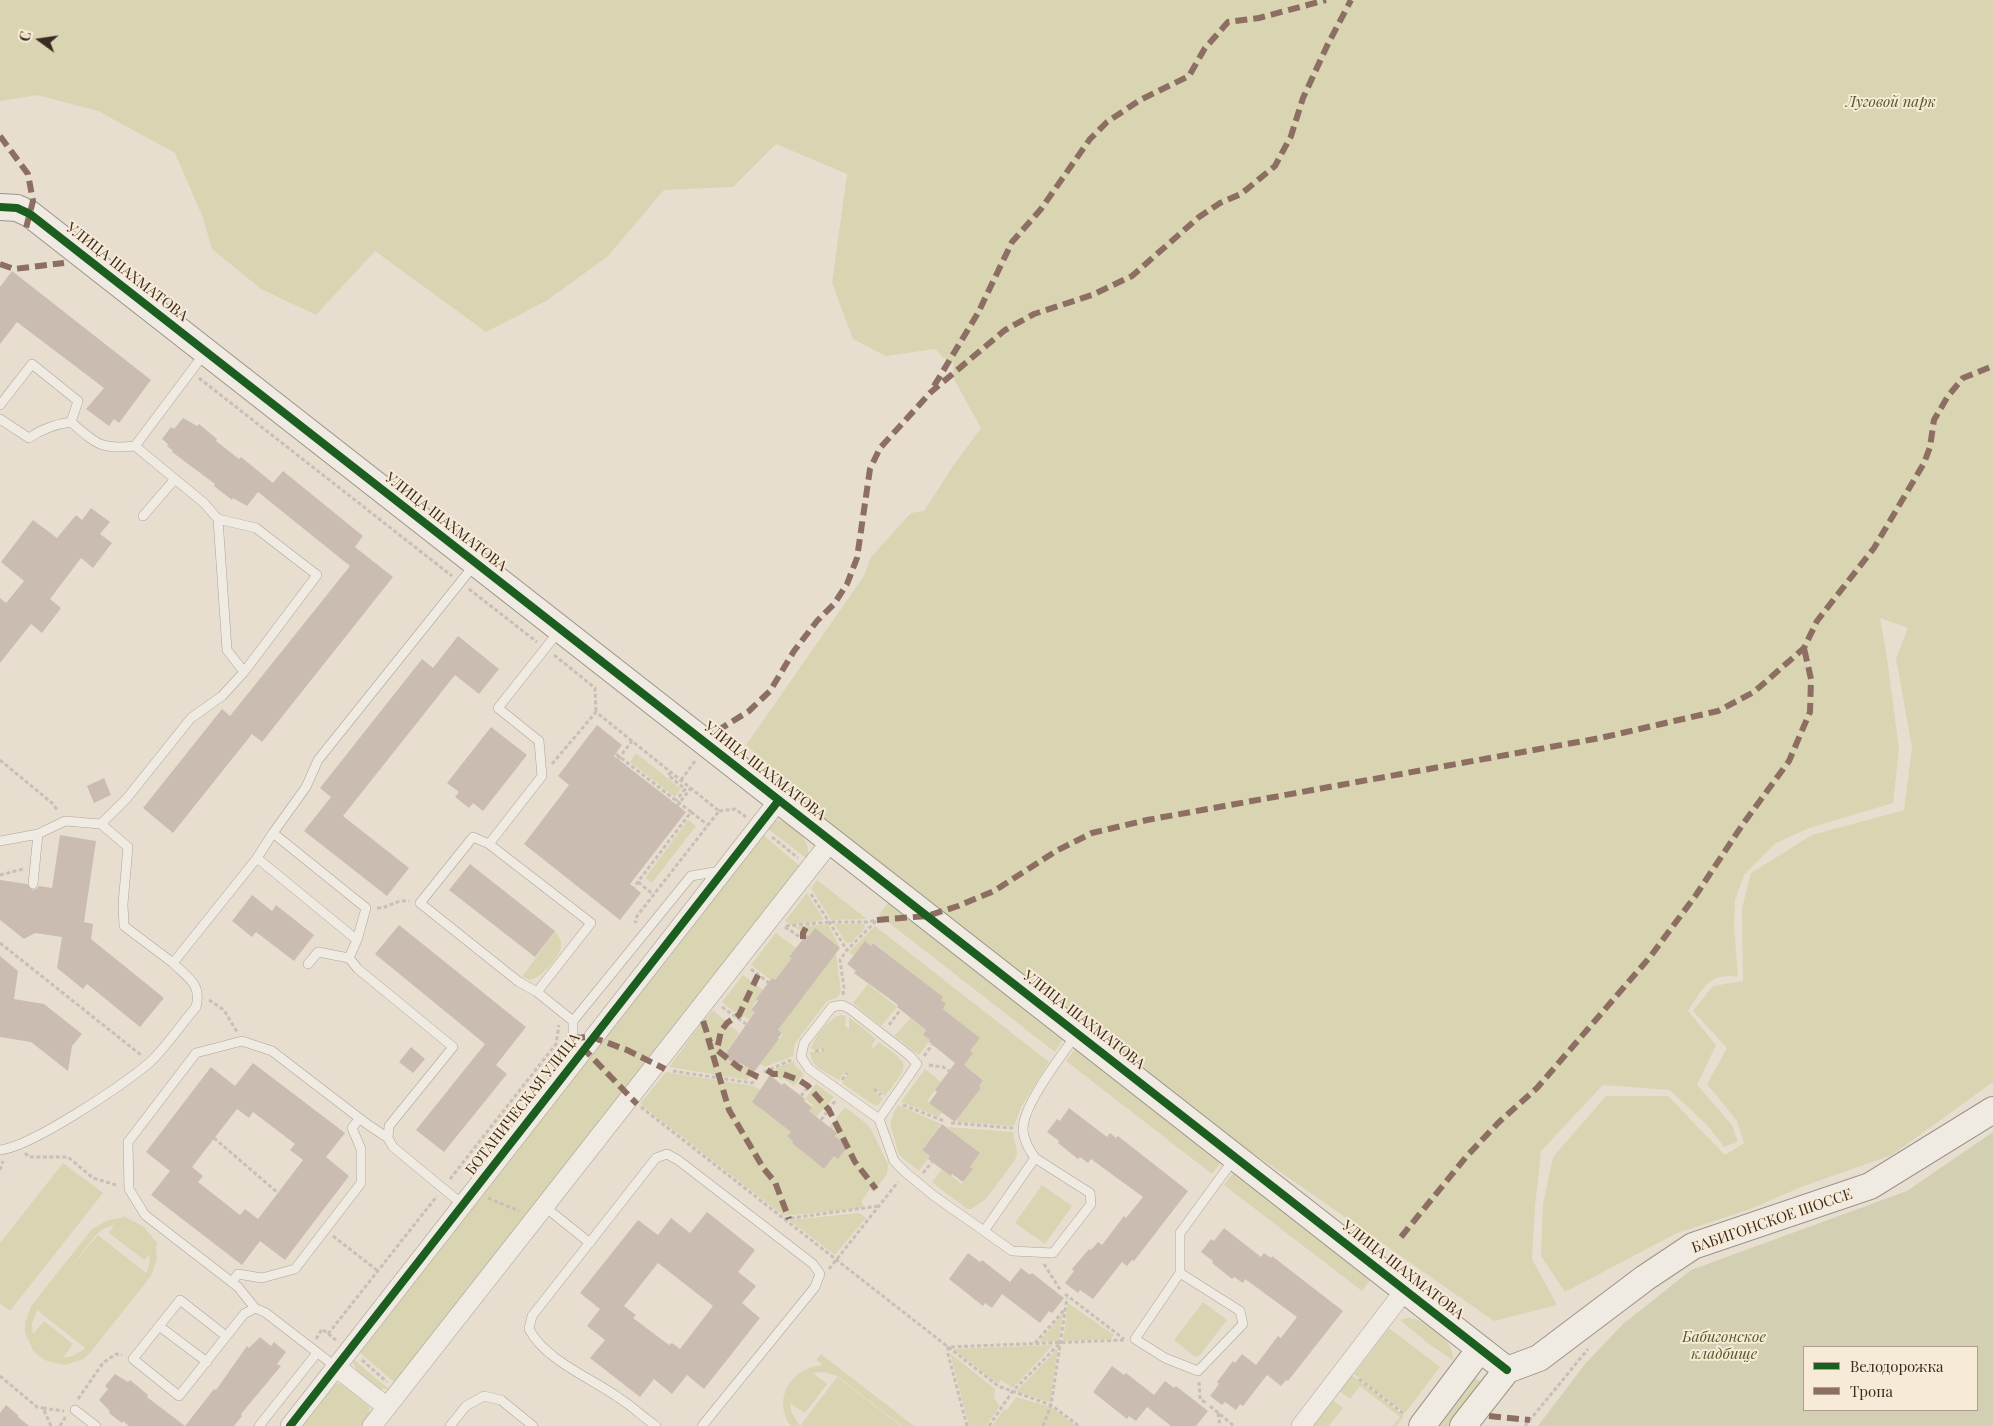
<!DOCTYPE html>
<meta charset="utf-8">
<style>
body{margin:0}
#map{position:relative;width:1993px;height:1426px;overflow:hidden;background:#e7ded0;font-family:"Playfair Display",serif}
canvas{display:block}
.legend{position:absolute;left:1803px;top:1346px;width:175px;height:65px;box-sizing:border-box;background:#f7ebd7;border:1px solid #ac9e8e;margin:0;padding:6px 9px;list-style:none;font-size:15px;color:#3c2b20}
.legend li{display:flex;align-items:center;gap:10px;height:25px}
.legend b{width:25px;border:1px solid #ac9e8e}
.north{position:absolute;left:15px;top:15px;width:50px;height:50px;-webkit-text-stroke:4px #f7ebd7;paint-order:stroke;rotate:284deg;font-size:14px;font-weight:700;line-height:20px;text-align:center;color:#3c2b20}
.north::after{content:'';display:block;margin:auto;width:18px;height:22px;background:#3c2b20;clip-path:polygon(50% 0,100% 100%,50% 72%,0 100%)}
</style>
<div id="map">
<canvas width="1993" height="1426"></canvas>
<ul class="legend">
<li><b style="height:6px;background:#1b5e20"></b>Велодорожка</li>
<li><b style="height:6px;background:#8d6e63"></b>Тропа</li>
</ul>
<div class="north">С</div>
</div>
<script>
const ctx = document.querySelector('canvas').getContext('2d');
ctx.lineJoin = 'round';
function fill(path, color) {
  ctx.fillStyle = color;
  ctx.fill(path, 'evenodd');
}
function trace(path, color, width, dash) {
  ctx.strokeStyle = color;
  ctx.lineWidth = width;
  ctx.lineCap = dash ? 'butt' : 'round';
  ctx.setLineDash(dash || []);
  ctx.stroke(path);
}
function write(font, color, halo, rows, align = 'center') {
  ctx.font = font + ' "Playfair Display",serif';
  ctx.lineWidth = 4;
  ctx.setLineDash([]);
  ctx.textBaseline = 'middle';
  ctx.strokeStyle = halo;
  ctx.fillStyle = color;
  for (const [text, x, y, turn = 0] of rows) {
    ctx.save();
    ctx.translate(x, y);
    ctx.rotate((+turn || 0) * Math.PI / 180);
    ctx.textAlign = isNaN(turn) ? turn : align;
    if (halo) ctx.strokeText(text, 0, 0);
    ctx.fillText(text, 0, 0);
    ctx.restore();
  }
}
const green = new Path2D(`
 M0 0H1993V1082L1892 1155 1801 1187 1748 1210 1677 1233 1565 1292 1541 1256 1543 1204 1553 1157 1606 1096H1668L1725 1155 1744 1143 1737 1121 1707 1084 1727 1048 1693 1011 1713 986 1743 981 1742 908 1751 873 1812 835 1904 810 1912 748 1896 658 1908 628 1880 618 1887 658 1899 749 1893 803 1809 828 1776 843 1744 875 1735 900 1734 925 1738 977C1708 972 1703 989 1688 1011L1716 1045 1697 1085 1732 1125 1738 1142 1724 1147 1708 1126 1670 1090 1603 1085 1541 1151 1535 1207 1532 1259 1557 1305 1494 1321 1220 1130 817 813 801 793 746 745 864 576 871 557 911 513 924 511 953 466 981 428 953 377V363L944 358 935 349 886 356 853 339 832 283 847 174 776 144 733 187 664 190 607 257 546 301 486 332 375 251 316 315 261 289 212 249 203 218 175 153 98 111 37 95 0 101Z
 M636 753 681 789 675 797 630 762Z
 M688 820 696 826 652 883 645 878Z
 M775 820C792 820 814 842 807 859L767 828Z
 M762 834 801 867 397 1383 393 1381 358 1351Z
 M817 880 867 919 831 920 811 888Z
 M807 893 824 920 791 925 785 921Z
 M888 903 1063 1039 1055 1052 879 915Z
 M828 924 840 948 815 928 809 936 794 927Z
 M834 924H864L865 928 851 943H846Z
 M875 926 1049 1062 1021 1107 1014 1126 958 1122 957 1120 981 1088 979 1086 983 1079 964 1065 973 1053 970 1051 980 1038 943 1009 946 1005 941 1000 942 997 874 943 871 946 866 942 854 956 849 952Z
 M555 931C558 935 562 940 561 946 561 956 540 979 530 980L522 977Z
 M776 933 796 948 790 956 792 958 775 980 772 978 771 980 751 965Z
 M836 953 841 992 837 998 827 1001 795 1043 793 1056 765 1067 760 1064 783 1034 778 1030Z
 M743 975 763 990 751 1009 758 1014 752 1022 744 1016 742 1018 722 1002Z
 M868 984 897 1007 881 1026 853 1003Z
 M713 1010 739 1033 724 1056 738 1067 741 1063 754 1072 747 1080 669 1067 703 1021Z
 M841 1015 846 1016 845 1026 849 1029V1017L876 1039 871 1047 874 1048 879 1042C912 1067 910 1063 885 1096L875 1088 873 1090 883 1099 878 1105H874L842 1083 848 1074 845 1072 839 1080C828 1072 811 1069 810 1052H822L825 1049H811C814 1037 829 1018 841 1015Z
 M911 1018 926 1030 923 1035 930 1040 919 1055 894 1036Z
 M1075 1049 1221 1162 1212 1174 1066 1061Z
 M794 1061 795 1066 804 1074 794 1086 783 1078 781 1080 770 1071Z
 M925 1069 941 1082 927 1101 942 1112 939 1117 901 1102Z
 M666 1072 754 1086 761 1091 752 1102 791 1132 788 1136 793 1141 792 1143 824 1169 834 1156 848 1146 835 1136 837 1133 829 1127 845 1107 867 1124 872 1131 888 1164 887 1174 874 1192 870 1189 861 1202 864 1205 861 1208 784 1216 640 1104Z
 M816 1084 834 1097 816 1117 809 1111 813 1105 805 1099Z
 M898 1105 941 1124 922 1150 930 1156 919 1171 899 1155 890 1124 894 1112Z
 M949 1127 1013 1132 1017 1153 1015 1160 986 1199 971 1209H967L932 1182 942 1169 962 1184 973 1169 970 1167 980 1153 948 1128Z
 M63 1163 103 1193 10 1311 0 1303V1243Z
 M1233 1173 1371 1279 1362 1291 1224 1185Z
 M1042 1185 1072 1206 1045 1244 1015 1223Z
 M859 1213 866 1218 835 1255 789 1220Z
 M123 1216 143 1226 158 1244 156 1246 157 1259 151 1276 90 1353 83 1359 65 1365 47 1361 39 1356 33 1350 25 1333V1323L31 1306 92 1229 108 1220 121 1218ZM114 1225 109 1233 144 1260 150 1254 149 1266 146 1273 98 1235 67 1272 97 1234 103 1229ZM37 1310 85 1348V1349L72 1356 63 1358 73 1344 44 1321 33 1334 32 1324Z
 M1203 1302 1227 1320 1199 1356H1194L1174 1340Z
 M1068 1303 1114 1335 1111 1339 1063 1341Z
 M1063 1313 1059 1341 1039 1342Z
 M1407 1318C1426 1318 1454 1339 1453 1360L1429 1344 1400 1320Z
 M1389 1328 1440 1367 1405 1413 1354 1374Z
 M1053 1345 1013 1388 1001 1380 998 1384 953 1349Z
 M1058 1348 1050 1402 1018 1392 1017 1391Z
 M950 1353 995 1389 994 1398 1000 1406 986 1426H969Z
 M821 1354 914 1426H902L837 1376 823 1372 813 1373 827 1384 805 1413 790 1403 792 1413 800 1426 837 1377 901 1426H791C771 1399 792 1367 823 1365L816 1360Z
 M353 1359 389 1389H380C371 1382 352 1372 353 1359Z
 M1352 1375 1404 1416 1396 1426H1393L1400 1417 1360 1386 1350 1399 1340 1391Z
 M1474 1378 1480 1381V1387L1450 1426H1435Z
 M341 1383 369 1406 370 1416 362 1426H299L335 1384Z
 M1016 1397 1051 1407 1076 1426H992L1004 1409 1007 1410Z
 M1333 1400 1343 1408 1329 1426H1313Z`);
const cemetery = new Path2D(`
 M1993 1132V1426H1538L1585 1364 1623 1324 1691 1270 1907 1191ZM1804 1347H1977V1410H1804Z`);
const building = new Path2D(`
 M12 271 151 380 119 423 114 419 109 426 86 409 104 388 17 322 0 344V287Z
 M183 418 197 426 199 424 217 439 216 441 239 459 241 457 273 483 283 471 363 536 355 547 393 577 262 742 252 734 173 833 143 808 222 709 230 716 350 566 258 492 247 506 233 498 232 500 214 486 215 484 172 452 173 451 167 446 168 444 162 439 171 427 174 429Z
 M91 508 110 522 100 534 112 543 93 568 81 558 50 599 61 608 42 633 31 624 0 663V598L6 603 24 581 1 562 33 520 57 538 76 515 82 520Z
 M458 636 499 669 479 694 455 675 343 816 409 868 387 896 304 831 331 797 320 788 422 659 433 668Z
 M597 725 622 745 614 756 686 812 630 884 641 893 620 920 524 844 569 785 558 776Z
 M491 727 527 755 483 811 473 803 469 808 455 797 459 792 447 783Z
 M104 778 111 795 94 803 87 786Z
 M60 835 96 841 84 922 93 924 91 939 164 998 140 1027 87 984 83 989 57 968 62 937 35 933 24 939 0 920V880L27 884 32 890 36 889 39 886 52 888Z
 M470 864 555 931 535 957 449 890Z
 M252 895 272 911 276 905 314 935 294 961 256 932 252 937 232 921Z
 M399 925 526 1027 496 1065 507 1074 444 1152 416 1130 485 1044 375 954Z
 M815 928 840 948 778 1030 782 1033 778 1038 779 1039 754 1072 741 1063 738 1067 724 1056 755 1012 751 1010 758 1001 756 999 772 978 775 980 792 958 789 957 806 935 809 936Z
 M865 941 871 946 873 943 943 997 941 1000 946 1004 943 1009 980 1038 970 1051 973 1053 964 1065 983 1080 979 1086 981 1088 955 1122 929 1103 937 1092 935 1090 955 1063 929 1042 930 1040 923 1035 926 1030 897 1007 898 1005 854 973 856 971 847 964Z
 M0 956 18 971 14 999 44 1004 82 1034 72 1046 68 1071 31 1042 0 1037Z
 M411 1047 425 1059 413 1073 399 1062Z
 M253 1063 345 1133 326 1157 349 1176 285 1260 260 1241 242 1265 151 1195 170 1171 146 1152 211 1067 235 1086ZM237 1109 249 1118 253 1112 295 1144 290 1150 303 1160 258 1219 245 1209 240 1215 198 1182 203 1176 192 1167Z
 M770 1075 782 1085 784 1083 805 1099 804 1101 812 1107 809 1111 837 1133 835 1136 848 1146 838 1159 834 1156 824 1169 792 1143 793 1141 787 1136 791 1132 752 1102Z
 M1069 1108 1107 1137 1110 1133 1116 1138 1118 1136 1188 1191 1134 1261 1132 1260 1127 1266 1122 1262 1093 1299 1080 1290 1078 1293 1065 1283 1074 1271 1072 1269 1089 1249 1091 1250 1098 1242 1102 1245 1124 1216 1126 1218 1143 1197 1091 1159 1088 1163 1080 1157 1078 1159 1058 1143 1059 1141 1047 1132 1057 1119 1060 1121Z
 M942 1124 980 1153 970 1167 973 1169 963 1182 952 1174 951 1176 928 1159 930 1156 922 1150Z
 M707 1212 755 1250 738 1272 756 1286 742 1303 760 1318 704 1389 687 1375 672 1394 654 1379 640 1397 590 1358 605 1340 587 1326 600 1309 580 1293 638 1220 658 1235 671 1218 690 1233ZM658 1263 713 1306 680 1349 672 1343 669 1345 633 1318 636 1315 624 1306Z
 M1224 1228 1261 1257 1264 1253 1271 1258 1272 1256 1343 1311 1288 1381 1286 1380 1281 1386 1267 1375 1243 1406 1240 1404 1236 1410 1225 1402 1222 1405 1210 1396 1219 1384 1217 1382 1233 1361 1235 1363 1242 1354 1256 1365 1278 1336 1281 1338 1297 1317 1245 1279 1243 1283 1234 1277 1232 1279 1212 1263 1213 1261 1201 1252 1211 1239 1214 1241Z
 M968 1253 980 1262 982 1260 1010 1282 1021 1268 1030 1275 1032 1273 1064 1298 1052 1313 1049 1311 1040 1323 1002 1294 992 1308 985 1303 983 1306 949 1279Z
 M260 1337 271 1346 274 1342 286 1352 277 1364 281 1366 241 1414 242 1416 234 1426H185L214 1389 216 1390 247 1346 249 1348Z
 M1112 1366 1124 1375 1126 1373 1154 1395 1165 1381 1174 1388 1176 1386 1208 1411 1196 1426H1171L1147 1407 1136 1421 1129 1416 1127 1419 1093 1392Z
 M115 1374 128 1382 130 1380 148 1395 147 1397 185 1426H129L123 1421 122 1423 109 1413 110 1411 99 1400 108 1389 105 1386Z
 M6 1405 19 1416 18 1417 29 1426H0V1413Z`);
const path = new Path2D(`
 M199 378 452 576
 M469 589 537 642
 M554 655 595 688 596 712
 M616 754 691 812 634 887
 M618 759 632 741
 M0 760 52 803 58 811
 M552 764 596 712 719 811 637 916 635 923
 M671 772 668 775 685 789 676 801
 M681 780 695 761
 M677 806 691 788
 M719 811 735 809 746 817
 M691 812 708 825
 M772 837 798 858
 M0 875 23 869
 M638 882 654 895
 M811 894 847 950
 M377 908C390 908 395 899 409 901
 M786 926 829 922H867L877 920
 M785 927 803 939
 M0 943 141 1055
 M751 969 769 983
 M843 995 844 988 840 960 847 950 877 920
 M209 1000 224 1010 237 1032
 M722 1007 746 1024
 M889 1025 900 1010
 M815 1051 824 1050
 M924 1056 932 1045
 M929 1065 943 1067 949 1071
 M673 1071 752 1083 760 1075
 M764 1072 791 1060
 M842 1080 847 1073
 M874 1089 881 1095
 M801 1096 810 1084
 M903 1105 944 1121
 M641 1107 998 1386 1051 1405 1079 1426
 M821 1120 835 1101
 M951 1123 1013 1128
 M214 1138 278 1193
 M25 1153 29 1157H68L93 1178 116 1185
 M0 1170 3 1161
 M923 1173 932 1162
 M450 1179 556 1044 559 1025
 M488 1198 519 1211
 M784 1219 879 1206
 M333 1236 378 1271
 M1044 1264 1061 1291
 M829 1269 898 1182
 M1065 1294 1124 1339
 M328 1334 437 1196
 M316 1339 322 1329 336 1340
 M1035 1343 1066 1308
 M362 1360 387 1382
 M0 1376 37 1407 43 1408
 M1359 1379 1405 1415
 M1199 1382 1200 1399 1206 1403
 M78 1399 103 1363 116 1354 122 1355
 M1210 1406 1234 1426
 M1218 1413 1220 1426
 M51 1426 43 1408 64 1411
 M60 1426 66 1416
 M967 1426 948 1354V1347L1125 1340
 M989 1426 1012 1392 1060 1343
 M1043 1426 1051 1405 1067 1298
 M1525 1426 1588 1349`);
const lane = new Path2D(`
 M0 405 32 364 78 401 71 422
 M0 419 29 438C42 429 56 424 71 422 96 444 101 450 135 446L204 354
 M143 516 175 479
 M218 519 227 650 244 672
 M559 631 498 708 539 741 542 776 489 844 591 923 537 992 573 1021
 M101 824 127 798 191 718 222 696 244 672 317 575 256 528 218 519 204 503 135 446
 M273 833 257 858 357 940
 M0 841 38 834 65 821 101 824 128 847 123 904 124 926 173 963 257 858
 M489 844 473 837 420 903 519 982 537 992
 M33 884 38 834
 M349 958 357 940 366 908 273 833 306 787 318 760 475 564
 M308 964 318 952 349 958 358 969 453 1047 389 1126 388 1138 393 1147 462 1204
 M573 1059V1021L691 876 720 871
 M879 1119 917 1064 910 1056 850 1009 842 1005 832 1007 804 1043 801 1057 809 1069 879 1119 894 1161 905 1172 934 1196 984 1231 1035 1158C1029 1149 1024 1141 1023 1130 1022 1106 1062 1055 1076 1035
 M0 1150C31 1147 123 1085 149 1063 165 1049 182 1023 196 1007 202 984 188 978 173 963
 M545 1207 590 1243
 M984 1231 1012 1251 1053 1253 1091 1204 1090 1193 1035 1158
 M1180 1273 1240 1311 1243 1324 1198 1371 1165 1358 1135 1339 1180 1273V1233L1234 1159
 M232 1282 238 1274 262 1278 295 1269 361 1183V1149L352 1128 359 1119
 M255 1308 238 1287 145 1215 129 1189 128 1142 196 1053 242 1041 272 1051 367 1124 388 1138
 M159 1326 207 1362
 M226 1336 180 1300 133 1359 179 1396 244 1314 255 1308 266 1313 336 1367
 M75 1410 96 1426
 M259 1426 317 1353
 M450 1426 466 1406 484 1396 501 1400 533 1426
 M656 1426C643 1417 632 1406 619 1398 591 1378 545 1360 529 1329L532 1316 656 1158 667 1154 678 1160 813 1264 820 1274 815 1287 702 1426`);
const street = new Path2D(`
 M336 1367 387 1407
 M290 1426 779 800
 M372 1426 831 841
 M1301 1426 1405 1290`);
const secondary = new Path2D(`
 M0 207 17 208 30 214 1507 1370
 M1507 1370 1539 1358 1645 1278 1693 1246 1870 1186 1993 1110
 M1422 1426 1480 1349
 M1463 1426 1507 1370`);
const quiet = new Path2D(`
 M0 136 28 174 33 201 25 232
 M0 264 14 269 64 263
 M934 386 978 313 1012 242 1041 209 1090 139 1107 122 1140 100 1189 76 1205 48 1228 22 1259 18 1326 0
 M717 731 749 711 770 691 794 651 817 621 834 604 847 584 857 558 870 469 880 448 931 392 1005 330 1034 314 1092 295 1132 276 1199 217 1220 203 1241 194 1275 166 1291 136 1303 98 1327 46 1351 0
 M877 920 927 916 958 906 994 891 1056 851 1092 833 1147 820 1600 738 1718 711 1754 692 1804 648 1817 621 1874 548 1924 463 1930 447 1934 420 1948 396 1963 378 1993 366
 M803 939V933L808 924
 M703 1021 710 1042
 M573 1038 592 1037 627 1050 665 1069
 M708 1038 729 1110 764 1169 775 1182 789 1219
 M582 1047 637 1104
 M767 1070 773 1074H783L799 1080 808 1086 829 1110 855 1162 876 1189
 M758 1077 738 1067 717 1050 721 1031 727 1023 739 1015 758 975
 M1401 1237 1466 1157 1498 1123 1537 1088 1650 957 1696 895 1743 824 1789 761 1810 712 1811 679 1804 648
 M1489 1416 1530 1420`);
const cycleway = new Path2D(`
 M0 207 17 208 30 214 1507 1370
 M290 1426 779 800`);
const parkNames = [
 ["Луговой парк",1891,102],
 ["Бабигонское",1724,1337],
 ["кладбище",1724,1354]
];
const streetNames = [
 ["УЛИЦА ШАХМАТОВА",127,272,38],
 ["УЛИЦА ШАХМАТОВА",446,522,38],
 ["УЛИЦА ШАХМАТОВА",765,771,38],
 ["УЛИЦА ШАХМАТОВА",1084,1020,38],
 ["БОТАНИЧЕСКАЯ УЛИЦА",523,1104,-52],
 ["БАБИГОНСКОЕ ШОССЕ",1772,1221,-19],
 ["УЛИЦА ШАХМАТОВА",1403,1270,38]
];
fill(green, '#d9d5b2');
fill(cemetery, '#d3cfb2');
fill(building, '#cabcb1');
trace(lane, '#aca399', 10);
trace(street, '#aca399', 20);
trace(secondary, '#9c9388', 28);
trace(path, '#c8c0b8', 3, [4, 2.5]);
trace(lane, '#efeae2', 9);
trace(street, '#efeae2', 19);
trace(secondary, '#efeae2', 26);
trace(quiet, '#8d6e63', 6, [12, 6]);
trace(cycleway, '#1b5e20', 8);
write('italic 15px', '#515926', '#f7ebd7', parkNames);
write('15px', '#3c2b20', '#f7ebd7', streetNames);
</script>
